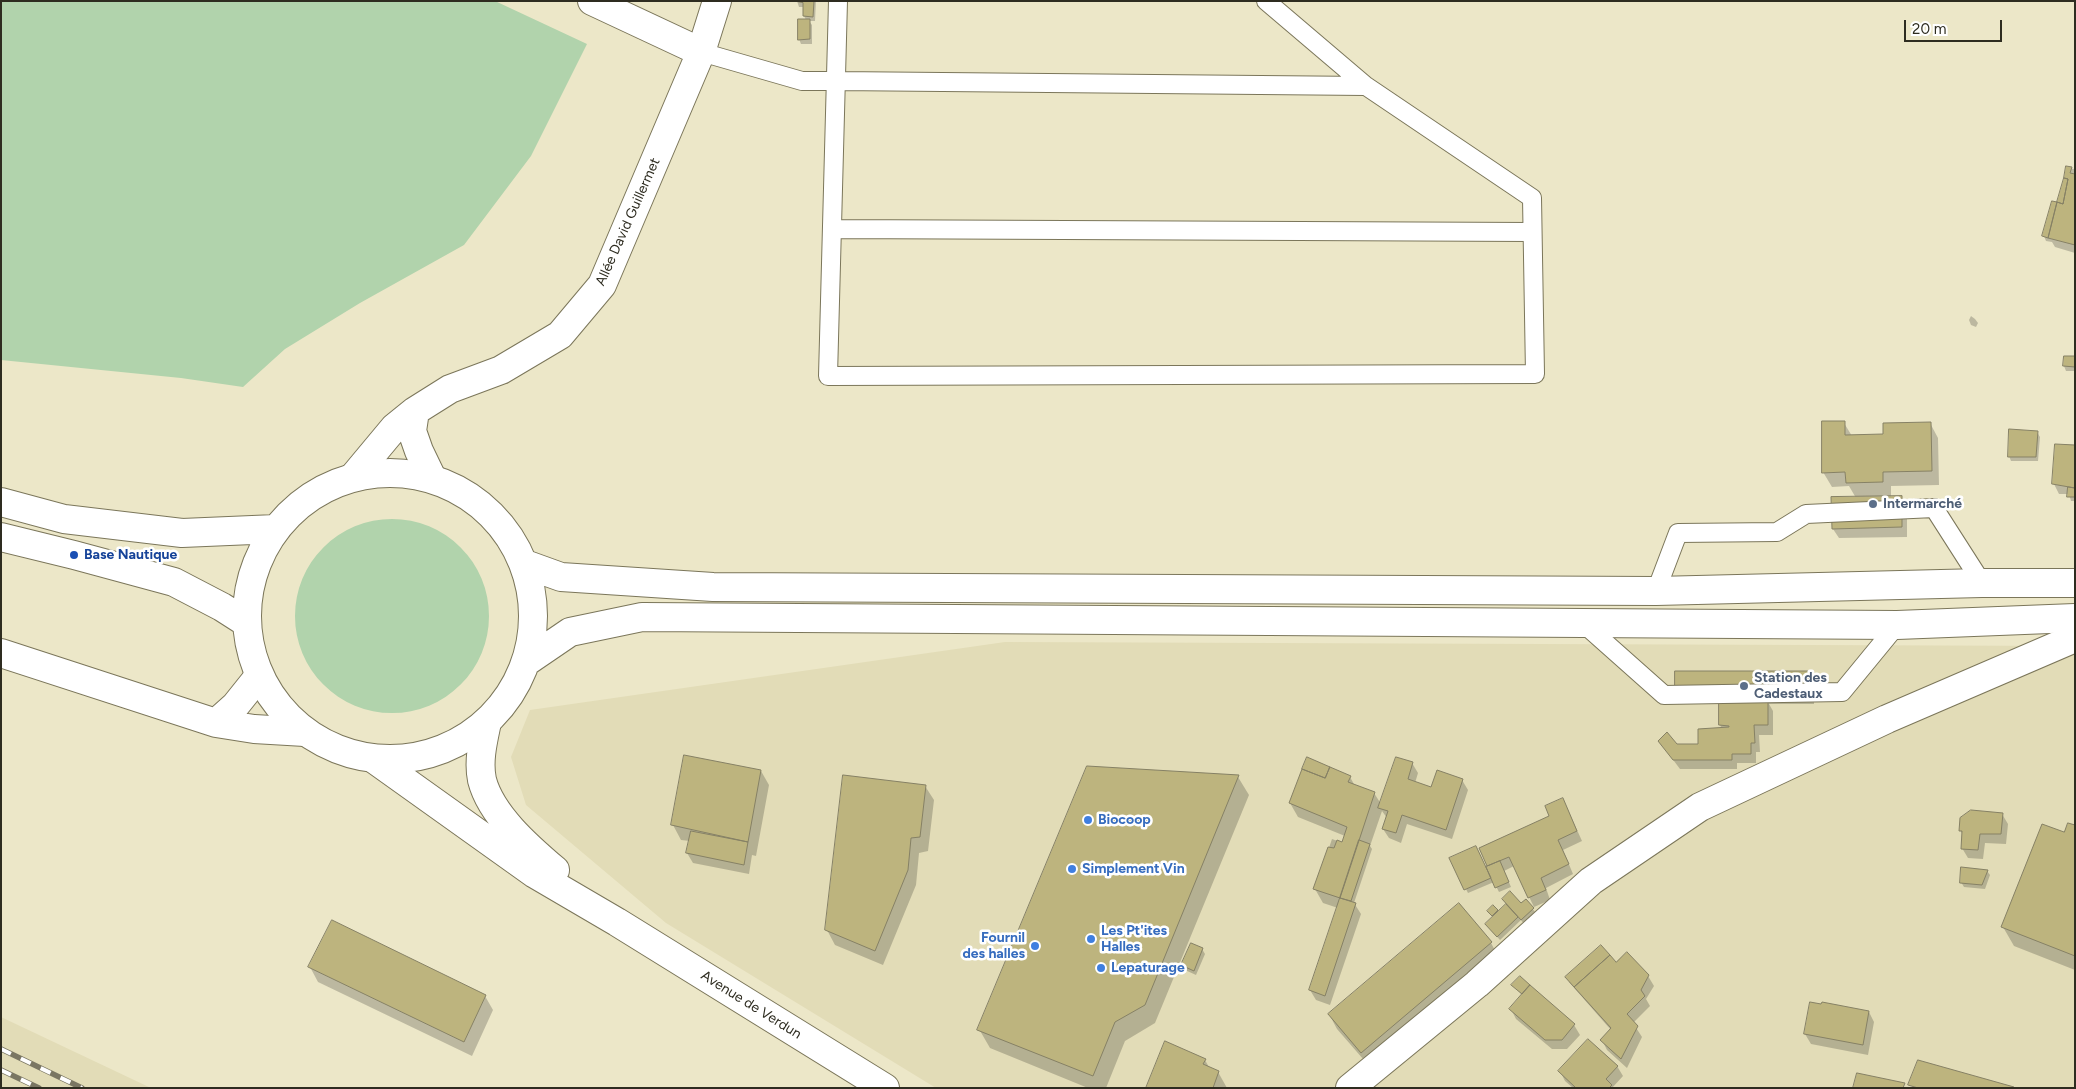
<!DOCTYPE html>
<meta charset="utf-8">
<style>
body{margin:0}
#map{position:relative;width:2076px;height:1089px;overflow:hidden;background:#ece7c8;font-family:Figtree,sans-serif}
canvas{display:block}
.frame{position:absolute;inset:0;border:2px solid #2e2c20;pointer-events:none}
.scale{position:absolute;left:1904px;top:20px;width:98px;height:22px;box-sizing:border-box;border:2px solid #2e2c20;border-top:0;padding-left:6px;font-size:15px;line-height:18px;white-space:nowrap;color:#2e2c20;-webkit-text-stroke:4px #fff;paint-order:stroke}
</style>
<div id="map">
<canvas width="2076" height="1089"></canvas>
<div class="frame"></div>
<div class="scale">20 m</div>
</div>
<script>
const ctx = document.querySelector('canvas').getContext('2d');
ctx.lineJoin = 'round';
function fill(path, color) {
  ctx.fillStyle = color;
  ctx.fill(path, 'evenodd');
}
function trace(path, color, width, dash) {
  ctx.strokeStyle = color;
  ctx.lineWidth = width;
  ctx.lineCap = dash ? 'butt' : 'round';
  ctx.setLineDash(dash || []);
  ctx.stroke(path);
}
function write(font, color, halo, rows, align = 'center') {
  ctx.font = font + ' Figtree,sans-serif';
  ctx.lineWidth = 5;
  ctx.setLineDash([]);
  ctx.textBaseline = 'middle';
  ctx.strokeStyle = halo;
  ctx.fillStyle = color;
  for (const [text, x, y, turn = 0] of rows) {
    ctx.save();
    ctx.translate(x, y);
    ctx.rotate((+turn || 0) * Math.PI / 180);
    ctx.textAlign = isNaN(turn) ? turn : align;
    if (halo) ctx.strokeText(text, 0, 0);
    ctx.fillText(text, 0, 0);
    ctx.restore();
  }
}
const built = new Path2D(`
 M1005 642 2075 646V1088H936L666 923 526 805 511 757 530 710Z
 M1 1017 151 1088H1Z`);
const green = new Path2D(`
 M1 1H495L587 44 531 156 464 245 360 303 285 349 243 387 181 378 1 360Z
 M295 616a97 97 0 1 1 194 0a97 97 0 1 1-194 0Z`);
const shadow = new Path2D(`
 M797 1H816L815 21H809L812 25V44H801L799 39 806 20 804 16V7H799Z
 M2067 168 2075 169V253L2055 247 2052 242 2046 241 2044 236 2058 206Z
 M1971 316 1975 319 1978 323 1976 327 1971 325 1969 320Z
 M2065 357 2075 358V371H2066L2064 366Z
 M1844 423 1852 436 1884 435 1930 423 1938 438 1939 485 1891 486V497H1901L1907 506V537L1839 538 1833 529 1856 498 1849 486 1832 487 1823 472Z
 M2037 432 2040 437 2038 461H2011L2009 456Z
 M2075 446V501H2071L2069 494H2059L2054 484Z
 M1811 672 1814 677V704H1769L1773 711V735H1759L1760 752H1756V763H1737V769H1680L1659 741 1677 745 1699 746 1722 729 1720 725V704H1678L1676 699Z
 M1412 763 1418 773 1415 783 1432 788 1462 780 1468 790 1452 839 1407 824 1401 843 1389 838 1383 829 1387 818 1382 811 1370 846 1372 849 1354 903 1361 914 1330 1005 1316 1000 1310 990 1338 908 1323 903 1315 889 1332 839 1343 843 1345 836 1298 817 1290 803 1350 777 1355 786 1374 793 1381 804Z
 M761 771 769 785 756 856 752 855 749 874 693 863 687 853 690 841 681 840 673 825Z
 M1238 777 1249 795 1155 1023 1125 1041 1106 1088H1088L990 1048 979 1029Z
 M925 786 934 800 928 851 919 853 916 885 883 965 835 945 827 930Z
 M1563 799 1582 841 1563 850 1573 874 1546 888 1550 900 1534 907 1514 866 1504 871 1511 887 1499 892 1494 882 1468 893 1466 889 1489 867 1480 848 1551 816Z
 M2002 814 2008 824 2006 844 1985 843 1983 859 1968 858 1962 848 1963 835 1960 830Z
 M2075 827V970L2014 946 2003 927 2065 834Z
 M1987 871 1990 875 1985 889 1964 887 1961 882Z
 M1503 899 1521 905 1526 901 1536 913 1524 924 1521 920 1500 940 1486 924 1493 917 1488 911 1493 907 1498 912 1507 905Z
 M1459 905 1491 943 1499 958 1370 1067 1337 1029 1329 1014Z
 M1202 949 1205 954 1196 975 1185 970 1183 965Z
 M1616 964 1648 976 1654 986 1646 999 1650 1006 1633 1023 1642 1037 1627 1068 1607 1050 1602 1040 1611 1030 1569 982Z
 M310 967 485 996 493 1010 472 1056 318 982Z
 M1513 985 1529 986 1574 1025 1580 1035 1567 1049H1552L1516 1019 1511 1009 1523 996Z
 M1869 1012 1874 1022 1868 1055 1811 1044 1805 1034Z
 M1205 1060 1210 1069 1218 1072 1227 1088H1148Z
 M1617 1066 1623 1076 1612 1088H1573L1565 1081 1560 1071Z`);
const building = new Path2D(`
 M795 1H814L813 17 803 16V3Z
 M798 19H810V39L798 40Z
 M2066 166 2072 167 2070 173 2075 174V245L2048 238 2057 202 2063 204 2068 179 2064 178Z
 M2064 178 2068 179 2063 204 2057 202Z
 M2052 201 2057 202 2048 238 2042 236Z
 M2064 356H2075V367L2063 366Z
 M1822 421H1845V435L1883 434V423L1931 422 1932 471 1883 472V482L1846 483 1845 472 1822 473Z
 M2009 429 2038 431 2036 457H2008Z
 M2055 444 2075 445V488L2052 484Z
 M2068 487 2075 488V497H2067Z
 M1902 496V527L1832 529 1831 497Z
 M1675 671H1812V700H1675Z
 M1719 700H1768V725H1754L1755 743H1751V754H1732V760H1673L1658 741 1667 732 1677 744H1698V729L1729 727V726L1719 725Z
 M684 755 761 770 748 842 671 825Z
 M1307 757 1330 767 1325 778 1302 769Z
 M1396 757 1413 762 1408 779 1431 787 1437 770 1463 779 1446 830 1402 815 1396 833 1382 829 1388 811 1378 808Z
 M1087 766 1239 775 1145 1005 1115 1022 1093 1076 977 1030Z
 M1330 767 1351 776 1348 782 1375 792 1340 898 1313 889 1328 847 1334 848 1337 840 1342 842 1347 827 1289 803 1302 769 1325 778Z
 M843 775 926 785 920 837 911 838 908 870 875 951 825 930Z
 M1563 798 1577 831 1558 840 1569 864 1541 878 1546 890 1528 898 1509 857 1487 866 1479 848 1549 816 1545 806Z
 M1971 810 2003 813 2001 834H1980L1978 850 1961 849 1962 831H1959L1960 818Z
 M2068 823 2075 825V956L2001 927 2042 824 2064 832Z
 M691 831 748 842 744 865 686 853Z
 M1359 840 1370 844 1351 901 1340 898Z
 M1476 846 1491 878 1464 890 1449 858Z
 M1500 861 1509 882 1495 888 1486 867Z
 M1961 867 1988 870 1982 885 1960 883Z
 M1510 891 1521 903 1526 899 1534 908 1521 920 1502 899Z
 M1340 898 1356 903 1325 996 1309 990Z
 M1459 903 1492 942 1361 1053 1328 1014Z
 M1506 904 1518 917 1497 937 1485 924Z
 M1493 905 1498 910 1492 916 1487 911Z
 M332 920 486 995 464 1042 308 967Z
 M1191 943 1203 948 1194 971 1181 965Z
 M1601 945 1610 955 1574 987 1565 977Z
 M1627 952 1649 975 1641 990 1645 996 1627 1014 1638 1026 1621 1059 1600 1040 1611 1028 1574 987 1610 955 1616 962Z
 M1520 976 1530 985 1522 994 1511 985Z
 M1530 985 1575 1024 1562 1040H1545L1509 1009Z
 M1810 1002 1821 1004 1822 1002 1869 1011 1863 1045 1804 1034Z
 M1588 1039 1618 1066 1606 1079 1612 1085 1609 1088H1576L1558 1071Z
 M1165 1041 1206 1059 1203 1064 1219 1071 1213 1088H1146Z
 M1918 1060 2014 1087 2013 1088H1918L1908 1085Z
 M1857 1073 1905 1083 1903 1088H1853Z`);
const service = new Path2D(`
 M1266 1 1366 86
 M701 52 802 81H837L1366 86 1532 198 1535 374 828 376 838 1
 M832 229 1532 232
 M1656 591 1678 533 1777 532 1806 514 1934 508 1982 583
 M1583 623 1664 695 1842 692 1897 625`);
const minor = new Path2D(`
 M592 1 701 52
 M415 411 412 431 419 451 432 478
 M354 476 394 428 415 411 450 389 501 370 560 335 602 285 701 52 717 1
 M1350 1088 1477 984 1591 881 1700 807 1887 719 2075 638`);
const secondary = new Path2D(`
 M1 653 216 723 254 729 305 732
 M487 722C483 741 478 761 482 780 491 815 528 847 555 870
 M216 723 235 706 259 676
 M374 759 535 874 617 922 885 1088`);
const primary = new Path2D(`
 M247 616a143 143 0 1 1 286 0a143 143 0 1 1-286 0Z
 M1 502 64 519 182 533 276 529
 M1 537 74 555 174 582 222 607 247 623
 M525 564 561 577 713 587 1656 591 1982 583H2075
 M526 662 570 632 642 617 1897 625 2075 618`);
const rail = new Path2D(`
 M1 1049 82 1088
 M1 1070 39 1088`);
const markers = [
 [1873,504,5,"#5c6f8a"],
 [74,555,5,"#1a4fb4"],
 [1744,686,5,"#5c6f8a"],
 [1088,820,5,"#3f7fe0"],
 [1072,869,5,"#3f7fe0"],
 [1091,939,5,"#3f7fe0"],
 [1035,946,5,"#3f7fe0"],
 [1101,968,5,"#3f7fe0"]
];
const streetNames = [
 ["Allée David Guillermet",628,222,-66],
 ["Avenue de Verdun",751,1005,32]
];
const serviceNames = [
 ["Intermarché",1883,504],
 ["Station des",1754,678],
 ["Cadestaux",1754,694]
];
const transitNames = [
 ["Base Nautique",84,555]
];
const shopNames = [
 ["Biocoop",1098,820],
 ["Simplement Vin",1082,869],
 ["Les Pt'ites",1101,931],
 ["Halles",1101,947],
 ["Fournil",1025,938,"right"],
 ["des halles",1025,954,"right"],
 ["Lepaturage",1111,968]
];
fill(built, '#e2dcb7');
fill(green, '#b1d3ac');
fill(shadow, '#0003');
fill(building, '#bdb47e');
trace(building, '#868165', 1);
trace(service, '#7b765a', 20);
trace(minor, '#7b765a', 30);
trace(secondary, '#7b765a', 30);
trace(primary, '#7b765a', 30);
trace(service, '#fff', 18);
trace(minor, '#fff', 28);
trace(secondary, '#fff', 28);
trace(primary, '#fff', 28);
trace(rail, '#7a7663', 5.5);
trace(rail, '#fff', 4, [11]);
for (const [x, y, r, color] of markers) {
  const dot = new Path2D();
  dot.arc(x, y, r, 0, 2 * Math.PI);
  ctx.fillStyle = color;
  ctx.fill(dot);
  trace(dot, '#fff', 2);
}
write('14px', '#2e2c20', '#fff', streetNames);
write('bold 14px', '#4e5e75', '#fff', serviceNames, 'left');
write('bold 14px', '#164399', '#fff', transitNames, 'left');
write('bold 14px', '#366cbe', '#fff', shopNames, 'left');
</script>
